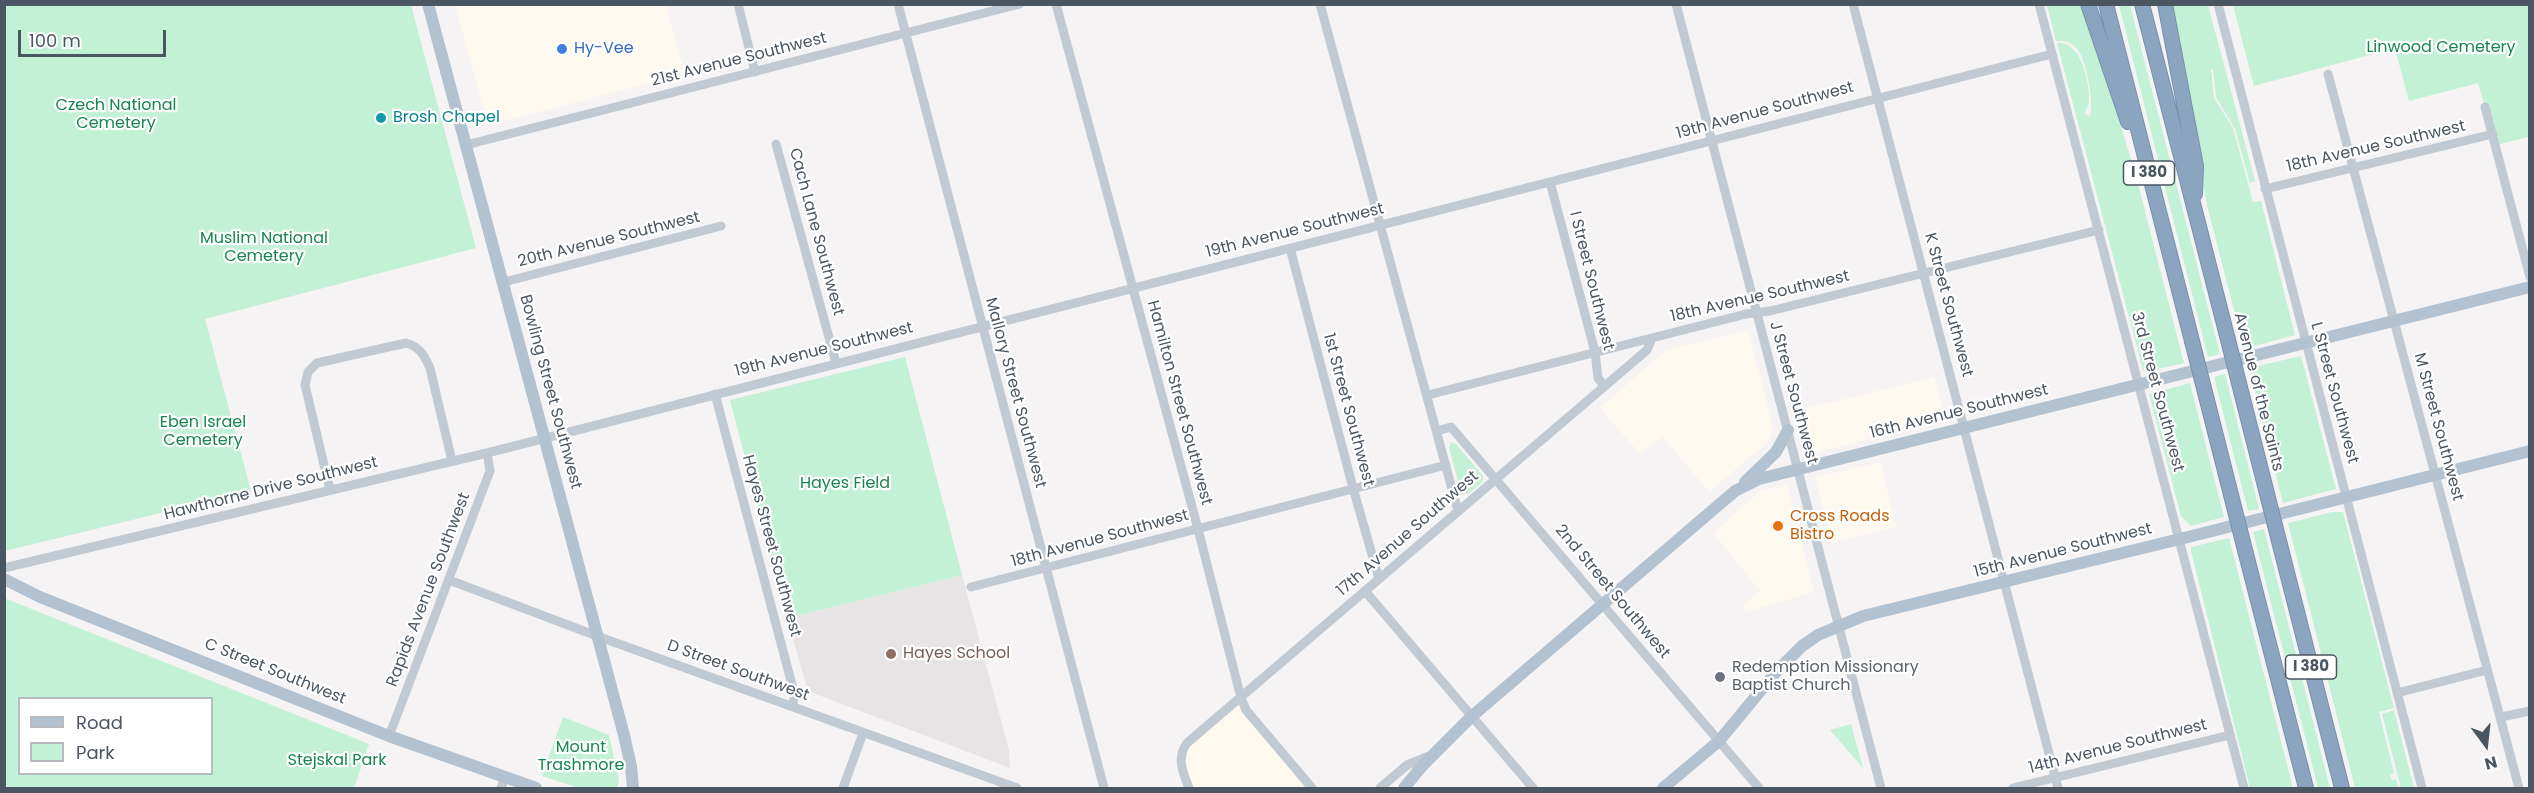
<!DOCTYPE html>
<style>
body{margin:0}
#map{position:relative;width:2534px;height:793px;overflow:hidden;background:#f5f3f3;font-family:Poppins,sans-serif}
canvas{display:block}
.frame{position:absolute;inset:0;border:6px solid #4a5661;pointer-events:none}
.legend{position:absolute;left:18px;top:697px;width:195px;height:78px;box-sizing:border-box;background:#fff;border:2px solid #b7bbc0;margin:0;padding:8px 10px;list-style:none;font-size:18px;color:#4a5661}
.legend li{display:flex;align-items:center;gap:12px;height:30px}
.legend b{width:30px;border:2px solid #b7bbc0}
.north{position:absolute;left:2456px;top:715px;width:60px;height:60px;-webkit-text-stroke:4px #fff;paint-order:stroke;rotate:165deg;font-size:16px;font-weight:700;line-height:24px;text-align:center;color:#4a5661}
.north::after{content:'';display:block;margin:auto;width:21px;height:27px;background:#4a5661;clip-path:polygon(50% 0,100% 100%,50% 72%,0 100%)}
.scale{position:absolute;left:18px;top:30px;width:148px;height:27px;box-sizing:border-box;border:3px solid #4a5661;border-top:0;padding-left:8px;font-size:18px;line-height:21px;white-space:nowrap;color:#4a5661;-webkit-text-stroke:4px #fff;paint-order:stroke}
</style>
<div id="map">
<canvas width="2534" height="793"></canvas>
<div class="frame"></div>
<ul class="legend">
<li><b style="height:8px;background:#b3c2d1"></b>Road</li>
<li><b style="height:16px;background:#c3f1d5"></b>Park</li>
</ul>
<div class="north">N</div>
<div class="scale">100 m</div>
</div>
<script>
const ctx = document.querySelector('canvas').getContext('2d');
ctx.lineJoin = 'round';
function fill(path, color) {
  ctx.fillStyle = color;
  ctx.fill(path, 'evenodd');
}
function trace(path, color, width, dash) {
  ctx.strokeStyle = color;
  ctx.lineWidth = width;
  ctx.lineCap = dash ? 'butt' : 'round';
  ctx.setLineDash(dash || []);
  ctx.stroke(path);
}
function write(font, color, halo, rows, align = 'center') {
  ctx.font = font + ' Poppins,sans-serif';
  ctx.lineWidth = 4.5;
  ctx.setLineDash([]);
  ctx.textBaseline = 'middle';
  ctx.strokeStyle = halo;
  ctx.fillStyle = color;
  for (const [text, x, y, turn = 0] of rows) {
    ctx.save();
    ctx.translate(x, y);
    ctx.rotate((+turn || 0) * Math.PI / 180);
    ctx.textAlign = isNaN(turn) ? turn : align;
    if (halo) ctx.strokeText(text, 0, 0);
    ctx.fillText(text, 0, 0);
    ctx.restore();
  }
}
const commercial = new Path2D(`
 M455 5H666L685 74 488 125Z
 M1748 330 1773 428 1768 442 1709 492 1663 437 1640 454 1600 408 1666 350Z
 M1934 377 1946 420 1810 454 1799 410Z
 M1881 462 1896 527 1832 543 1815 477Z
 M1787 484 1814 592 1747 612 1742 606 1760 591 1713 533 1760 491Z
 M1239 701 1312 788H1189L1181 752Z`);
const education = new Path2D(`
 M962 575 1009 750 1010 768 808 691 787 618Z`);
const green = new Path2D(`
 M4 5H411L476 248 205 319 251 491 5 551Z
 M2047 5H2085L2137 180 2184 363 2145 372 2143 370 2057 43C2081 40 2090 83 2089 102 2088 108 2086 109 2084 114L2090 116C2094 103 2087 62 2078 50 2073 43 2065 40 2056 41Z
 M2119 5H2130L2220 354 2208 357Z
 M2170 5H2208L2255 181 2250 183 2235 129 2216 97 2213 69 2211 70 2214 98 2233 128 2253 202 2261 201 2295 335 2244 349 2207 205Z
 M2233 5H2529V137L2496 145 2478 83 2409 101 2395 48 2254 86Z
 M2301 356 2336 489 2283 503 2249 368Z
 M905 357 962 575 787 618 730 400Z
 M2225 374 2259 509 2248 511 2214 377Z
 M2190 383 2224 517 2191 526 2181 516 2149 394Z
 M1451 442 1456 444 1483 476 1482 482 1468 494 1461 492 1449 447Z
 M2332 512H2343L2394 708 2379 712 2394 773 2390 775 2392 780 2396 779 2398 788H2355L2288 523Z
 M2264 529 2330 788H2318L2253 532Z
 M2229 538 2234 557 2293 788H2250L2191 551V547Z
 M4 598 369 744 354 788H5ZM20 698H212V774H20Z
 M2394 710 2414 788H2401L2382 714Z
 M563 717 609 735 619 780 617 788H579L542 776Z
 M1851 724 1863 768 1830 730Z`);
const minor = new Path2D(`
 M738 4 755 72
 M898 4 1104 788
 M1056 4 1198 529 1241 698 1246 710 1312 788
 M1320 4 1458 511
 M1676 4 1881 788
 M1853 4 2058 788
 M2039 4 2244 788
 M2218 4 2422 788
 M2328 74 2519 788
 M2485 107 2530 277
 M776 144 836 363
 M466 145 1020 4
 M1550 182 1595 352 1598 378 1604 386
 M2265 189 2493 134
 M1290 248 1353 488 1379 579
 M504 282 721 226
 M715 394 795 696 792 706
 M1428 395 1746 314 1770 311 2099 230
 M1437 431 1451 427 1759 788
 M330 490 305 385 308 372 317 363 406 343C420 347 424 355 430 368L452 461
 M4 568 487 453 2052 54
 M449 580 597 636 1017 788
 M971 587 1446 465
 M1365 591 1533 788
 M2397 693 2487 670
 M2501 717 2530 711
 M389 736 490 471 487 453
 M501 788 505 777
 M843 788 863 733
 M1189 788C1183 772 1176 759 1187 743L1647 350 1652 338
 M1380 788 1407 765 1429 756
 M2013 788 2230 735`);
const major = new Path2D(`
 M428 4 624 735 631 766 633 788
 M1745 482 1776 452 1788 430
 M4 579 40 597 389 736 536 788
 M1404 788 1423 765 1471 717 1735 491 1759 479 2530 287
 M1663 788 1719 741 1776 672 1802 646 1818 635 1863 616 2180 539 2530 451`);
const highway = new Path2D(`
 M2088 4 2128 122
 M2106 4 2192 341
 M2142 4 2226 332
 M2165 4 2196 166 2195 194
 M2280 545 2342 788
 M2246 554 2306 788`);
const highwayBridge = new Path2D(`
 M2226 332 2280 545
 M2192 341 2246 554`);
const markers = [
 [562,49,6,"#3f7fe0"],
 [381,118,6,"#0f9aa8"],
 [1778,526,6,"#e8710a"],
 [891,654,6,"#8d6e63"],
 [1720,677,6,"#6b7280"]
];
const shields = [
 [2149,173,51],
 [2311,667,51]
];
const shieldNames = [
 ["I 380",2149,173],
 ["I 380",2311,667]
];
const parkNames = [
 ["Linwood Cemetery",2441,48],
 ["Czech National",116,106],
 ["Cemetery",116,124],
 ["Muslim National",264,239],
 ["Cemetery",264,257],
 ["Eben Israel",203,423],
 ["Cemetery",203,441],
 ["Hayes Field",845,484],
 ["Mount",581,748],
 ["Trashmore",581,766],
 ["Stejskal Park",337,761]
];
const shopNames = [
 ["Hy-Vee",574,49]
];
const streetNames = [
 ["21st Avenue Southwest",739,60,-14],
 ["19th Avenue Southwest",1765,111,-15],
 ["18th Avenue Southwest",2376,147,-13],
 ["19th Avenue Southwest",1295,231,-14],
 ["Cach Lane Southwest",816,232,75],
 ["20th Avenue Southwest",609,240,-14],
 ["I Street Southwest",1591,281,76],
 ["18th Avenue Southwest",1760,297,-13],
 ["K Street Southwest",1948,305,75],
 ["19th Avenue Southwest",824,350,-14],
 ["Bowling Street Southwest",550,392,75],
 ["3rd Street Southwest",2157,392,75],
 ["Avenue of the Saints",2258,392,76],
 ["Mallory Street Southwest",1015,393,75],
 ["J Street Southwest",1793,393,75],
 ["L Street Southwest",2334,393,75],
 ["Hamilton Street Southwest",1179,403,75],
 ["1st Street Southwest",1348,410,75],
 ["16th Avenue Southwest",1959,412,-14],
 ["M Street Southwest",2438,427,75],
 ["Hawthorne Drive Southwest",271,489,-14],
 ["17th Avenue Southwest",1408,534,-41],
 ["18th Avenue Southwest",1100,539,-15],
 ["Hayes Street Southwest",771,546,75],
 ["15th Avenue Southwest",2063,551,-14],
 ["Rapids Avenue Southwest",429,590,-69],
 ["2nd Street Southwest",1612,592,50],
 ["D Street Southwest",738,671,20],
 ["C Street Southwest",275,672,22],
 ["14th Avenue Southwest",2118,747,-14]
];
const cultureNames = [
 ["Brosh Chapel",393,118]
];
const foodNames = [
 ["Cross Roads",1790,517],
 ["Bistro",1790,535]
];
const educationNames = [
 ["Hayes School",903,654]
];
const worshipNames = [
 ["Redemption Missionary",1732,668],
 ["Baptist Church",1732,686]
];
fill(commercial, '#fdf9ef');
fill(education, '#e6e4e5');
fill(green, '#c3f1d5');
trace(highway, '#7690ad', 16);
trace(minor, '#c1cad2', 9);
trace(major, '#b3c2d1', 12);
trace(highway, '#8ba5c1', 14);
trace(highwayBridge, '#7690ad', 16, []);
trace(highwayBridge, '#8ba5c1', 14);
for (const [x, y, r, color] of markers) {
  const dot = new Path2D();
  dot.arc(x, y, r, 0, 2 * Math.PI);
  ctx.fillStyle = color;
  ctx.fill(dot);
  trace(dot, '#fff', 2);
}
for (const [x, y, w] of shields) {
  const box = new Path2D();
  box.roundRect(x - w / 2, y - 12, w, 24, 4.5);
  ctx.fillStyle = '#fff';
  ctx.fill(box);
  trace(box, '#4a5661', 1.5);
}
write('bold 15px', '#4a5661', null, shieldNames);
write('16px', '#17864f', '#fff', parkNames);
write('16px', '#366cbe', '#fff', shopNames, 'left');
write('16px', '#4a5661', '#fff', streetNames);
write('16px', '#0d838f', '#fff', cultureNames, 'left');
write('16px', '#c56008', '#fff', foodNames, 'left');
write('16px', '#785e54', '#fff', educationNames, 'left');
write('16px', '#5b616d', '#fff', worshipNames, 'left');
</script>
